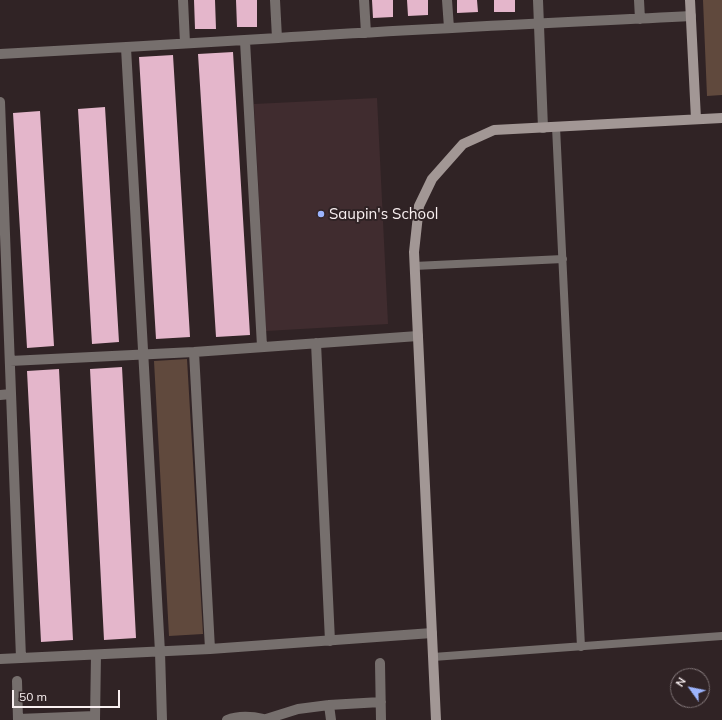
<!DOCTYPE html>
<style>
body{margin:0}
#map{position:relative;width:722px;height:720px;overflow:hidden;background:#302325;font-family:Mulish,sans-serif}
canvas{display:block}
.north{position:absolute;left:670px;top:668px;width:40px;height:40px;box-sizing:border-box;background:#302325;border:1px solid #807577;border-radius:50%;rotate:303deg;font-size:11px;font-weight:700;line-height:16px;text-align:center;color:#f9f0f1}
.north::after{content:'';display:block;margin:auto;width:14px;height:18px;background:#9cb4fd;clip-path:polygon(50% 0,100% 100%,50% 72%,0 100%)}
.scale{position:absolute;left:12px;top:690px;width:108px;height:18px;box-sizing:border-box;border:2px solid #f9f0f1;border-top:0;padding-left:5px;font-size:12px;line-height:14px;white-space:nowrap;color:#f9f0f1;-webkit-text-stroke:3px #302325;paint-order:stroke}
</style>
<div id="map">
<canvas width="722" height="720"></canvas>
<div class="north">N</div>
<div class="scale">50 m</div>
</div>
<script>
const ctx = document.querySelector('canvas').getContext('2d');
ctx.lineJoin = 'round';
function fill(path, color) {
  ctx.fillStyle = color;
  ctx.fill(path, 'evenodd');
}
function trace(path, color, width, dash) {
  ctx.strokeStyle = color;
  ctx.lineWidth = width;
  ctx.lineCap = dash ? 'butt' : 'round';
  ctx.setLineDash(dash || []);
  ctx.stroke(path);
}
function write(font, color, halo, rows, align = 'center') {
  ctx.font = font + ' Mulish,sans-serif';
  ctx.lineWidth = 4;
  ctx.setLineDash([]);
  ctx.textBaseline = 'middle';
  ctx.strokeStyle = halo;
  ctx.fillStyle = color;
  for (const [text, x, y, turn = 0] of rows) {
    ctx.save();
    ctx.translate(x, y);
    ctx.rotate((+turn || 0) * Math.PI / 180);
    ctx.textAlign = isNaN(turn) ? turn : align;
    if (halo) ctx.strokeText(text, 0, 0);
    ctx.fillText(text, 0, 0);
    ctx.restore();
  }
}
const built = new Path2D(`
 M377 98 388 324 266 331 254 104Z`);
const green = new Path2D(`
 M703 0H722V95L707 96Z
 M187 359 203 634 169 636 154 361Z`);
const building = new Path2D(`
 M194 0H215L216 29H195Z
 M236 0H257V27H237Z
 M372 0H393V17L373 18Z
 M407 0H428V15L408 16Z
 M457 0H477L478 12 457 13Z
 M494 0H515V12H494Z
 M233 52 250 335 216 337 198 54Z
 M173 55 190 337 156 339 139 57Z
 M105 107 119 342 92 344 78 109Z
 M40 111 54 346 27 348 13 113Z
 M122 367 136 638 104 640 90 369Z
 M59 369 73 640 41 642 27 371Z`);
const lane = new Path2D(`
 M556 127 581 647
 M414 266 563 259
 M433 657 722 636`);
const street = new Path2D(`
 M183 0 185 43
 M275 0 277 38
 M364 0 366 33
 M447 0 449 28
 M538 0 543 128
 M639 0 640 19
 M245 41 262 346
 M126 48 160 652 162 720
 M0 54C93 49 185 44 278 38 415 29 553 23 691 16
 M0 102 21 658
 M316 343 330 641
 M194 352 210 649
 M10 361 194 352 418 336
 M0 395 11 394
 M0 659 210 649 432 633
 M380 663 381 720
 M17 681 18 720
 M329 705 331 720
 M18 719 95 716
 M95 720 96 655
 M227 720C239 715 251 716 264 719
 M263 720 298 709 329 705 381 702`);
const secondary = new Path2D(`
 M690 0 696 119
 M436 720 414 252 419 206 432 179 463 144 494 130 722 118`);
const markers = [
 [321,214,4,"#9cb4fd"]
];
const poiNames = [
 ["Saupin's School",329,214]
];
fill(built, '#402c2f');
fill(green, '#60493d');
fill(building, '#e4b6cb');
trace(lane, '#766f6d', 8);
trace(street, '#766f6d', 10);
trace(secondary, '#a29795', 10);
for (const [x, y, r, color] of markers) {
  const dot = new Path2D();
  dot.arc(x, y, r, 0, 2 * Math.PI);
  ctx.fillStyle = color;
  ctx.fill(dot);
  trace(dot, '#302325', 1.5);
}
write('15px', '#f9f0f1', '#302325', poiNames, 'left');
</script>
